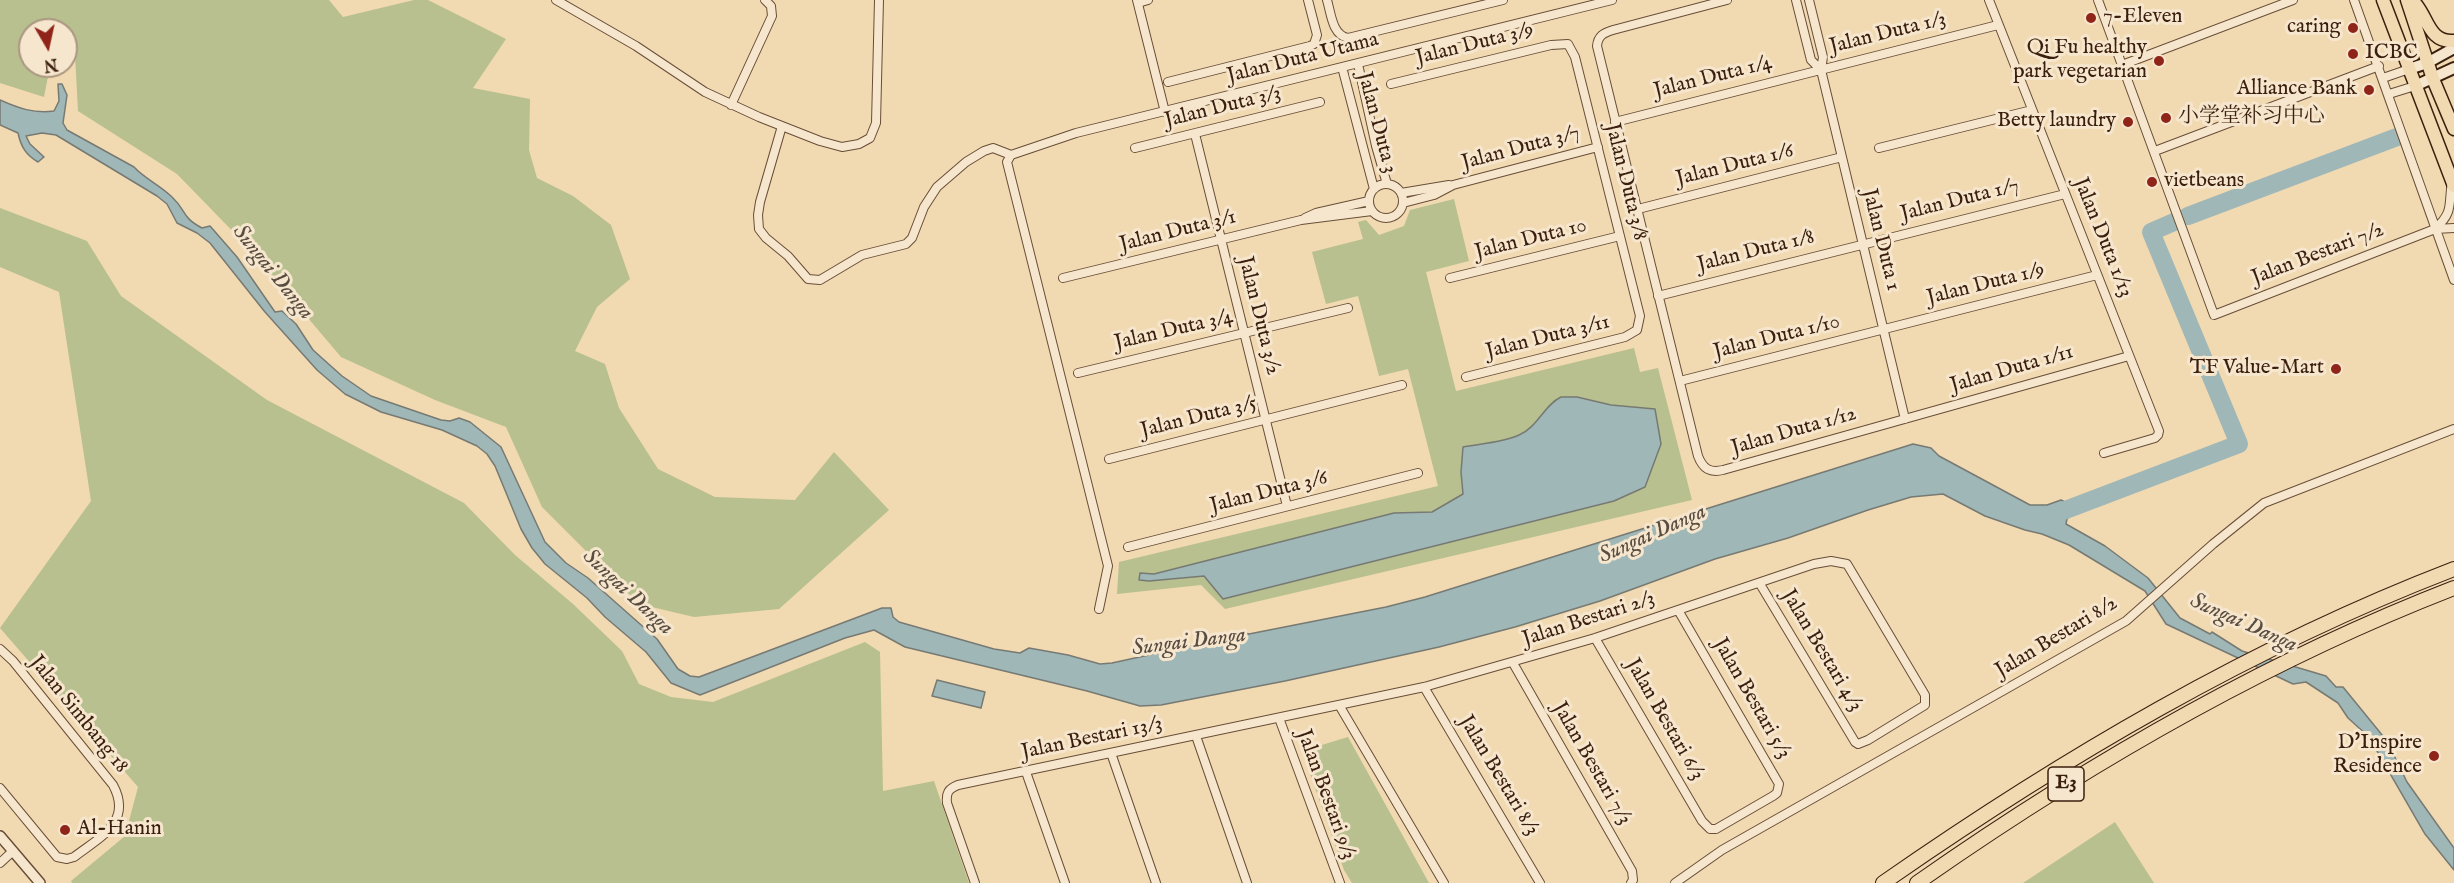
<!DOCTYPE html>
<meta charset="utf-8">
<style>
body{margin:0}
#map{position:relative;width:2454px;height:883px;overflow:hidden;background:#f1d9b2;font-family:"IM FELL English",serif}
canvas{display:block}
.north{position:absolute;left:18px;top:18px;width:60px;height:60px;box-sizing:border-box;background:#f6e6cd;border:2px solid #ab9681;border-radius:50%;rotate:171deg;font-size:16px;font-weight:700;line-height:24px;text-align:center;color:#3b1f0e}
.north::after{content:'';display:block;margin:auto;width:21px;height:27px;background:#8f2418;clip-path:polygon(50% 0,100% 100%,50% 72%,0 100%)}
</style>
<div id="map">
<canvas width="2454" height="883"></canvas>
<div class="north">N</div>
</div>
<script>
const ctx = document.querySelector('canvas').getContext('2d');
ctx.lineJoin = 'round';
function fill(path, color) {
  ctx.fillStyle = color;
  ctx.fill(path, 'evenodd');
}
function trace(path, color, width, dash) {
  ctx.strokeStyle = color;
  ctx.lineWidth = width;
  ctx.lineCap = dash ? 'butt' : 'round';
  ctx.setLineDash(dash || []);
  ctx.stroke(path);
}
function write(font, color, halo, rows, align = 'center') {
  ctx.font = font + ' "IM FELL English","Noto Serif SC",serif';
  ctx.lineWidth = 6;
  ctx.setLineDash([]);
  ctx.textBaseline = 'middle';
  ctx.strokeStyle = halo;
  ctx.fillStyle = color;
  for (const [text, x, y, turn = 0] of rows) {
    ctx.save();
    ctx.translate(x, y);
    ctx.rotate((+turn || 0) * Math.PI / 180);
    ctx.textAlign = isNaN(turn) ? turn : align;
    if (halo) ctx.strokeText(text, 0, 0);
    ctx.fillText(text, 0, 0);
    ctx.restore();
  }
}
const green = new Path2D(`
 M0 0H329L343 17 414 0H428L506 39 473 88 530 99 529 150 537 178 573 196 611 225 630 279 597 307 575 351 605 364 619 408 658 469 715 497 795 500 834 452 889 510 779 609 694 617 639 604 542 507 506 427 435 400 341 357 247 246 177 174 78 111 74 36 60 24 58 30H30V66H50L44 97 0 83Z
 M1454 199 1469 261 1426 272 1456 391 1634 348 1640 372 1658 368 1692 500 1225 609 1201 585 1117 594 1119 562 1438 486 1408 369 1379 376 1358 296 1326 304 1312 252 1363 239 1358 222 1366 220 1379 235 1404 226 1410 210Z
 M0 208 87 241 121 296 267 400 464 503 515 555 573 604 622 651 639 684 671 697 713 702 865 642 880 652 883 791 934 781 969 883H72L71 881 125 836 138 787 0 628 91 501 59 292 0 267Z
 M1348 737 1429 883H1352L1344 870 1302 751Z
 M2115 822 2154 883H2023Z`);
const water = new Path2D(`
 M58 84H62L67 95 63 123 67 130 134 167C145 179 160 185 172 197 187 211 181 217 202 228L210 226 237 257 275 312 282 311 296 324 313 350 342 376 371 396 441 420 450 421 459 418 470 422 501 447 545 542 566 563 588 578 657 639 678 669 690 676 699 677 882 608H891L893 617 899 622 994 649 1020 653 1029 648 1068 655 1100 664 1112 663 1231 637C1236 631 1242 631 1249 634L1386 607 1425 597 1913 444 1931 448 1939 456 2030 505H2047L2061 500 2069 504 2074 502 2077 510 2067 519 2066 524 2105 546 2148 578 2180 618 2210 634 2212 632 2242 651 2326 676 2336 687H2343L2387 741 2407 782 2454 848V870L2425 834 2369 737 2348 718 2338 703 2306 682 2293 684 2166 624 2145 591 2069 545 2042 534 2025 530 1985 516 1943 494 1911 497 1868 510 1788 538 1715 559 1600 601 1515 627 1439 647 1285 681 1161 705 1140 706 1087 691 905 647 874 630 845 638 700 695 671 683 646 652 605 617 587 598 545 564 532 548 521 529 495 466 487 454 477 446 442 430 381 412 345 394 317 370 265 312 210 243 197 233 177 223 167 204 157 196 56 135 42 133 26 136 30 144 44 157 38 162C26 155 21 147 18 133L0 125V100C18 108 34 114 54 111L59 101Z
 M1561 397H1577L1611 405 1655 409 1661 444 1645 487 1614 501 1223 599 1204 576 1149 581 1139 580 1140 573 1154 574 1394 513 1432 512 1463 494 1461 472 1463 447C1479 444 1505 442 1519 435 1538 427 1544 405 1561 397Z
 M937 680 985 692 981 708 932 696Z`);
const river = new Path2D(`
 M2188 216 2397 137
 M2055 514 2239 444 2151 232 2174 222`);
const minor = new Path2D(`
 M556 0 636 46 705 92 759 117 820 141 842 147 859 144 870 138 876 123 879 0
 M1137 0 1165 112
 M1327 0C1331 13 1332 35 1348 38L1503 0
 M1727 0 1613 30C1603 33 1598 36 1597 46L1698 456C1703 469 1710 473 1723 470L2129 356
 M1796 0 1811 60 1821 70
 M1809 0 1823 57 1821 70 1905 419
 M1989 0 2159 431 2158 435 2155 438 2104 453
 M2098 0 2214 315 2435 229 2454 228
 M2354 0 2454 280
 M1138 3 1148 0
 M1358 64 1376 146 1387 184
 M2122 65 2293 0
 M1342 67 1374 189
 M2383 78 2409 69
 M1168 82 1310 46 1314 44 1317 35 1308 0
 M1391 84 1551 45 1568 44 1575 57 1640 316 1637 330 1625 337 1466 377
 M2389 94 2415 86
 M731 105 772 16 771 6 765 0
 M1615 122 1998 25
 M782 126 760 202 758 215 759 229 766 238 788 256 808 279 820 280 862 255 906 244 912 238 924 207 937 187 966 162 984 151 993 148 1011 155
 M1195 134 1287 506
 M1135 148 1320 102
 M1879 148 2032 110
 M2155 151 2379 66
 M1369 201a17 17 0 1 1 34 0a17 17 0 1 1-34 0Z
 M1401 193 1449 185
 M1403 203 1434 195 1453 185 1598 147
 M1638 209 1842 157
 M1305 218 1316 213 1369 201
 M2436 228C2454 211 2448 205 2452 182
 M1063 278 1301 220 1372 211
 M1450 278 1620 236
 M1658 296 2065 194
 M1078 373 1348 308
 M1680 381 2097 275
 M1109 459 1402 385
 M1128 547 1418 473
 M1099 609 1108 566 1007 162 1011 155 1076 133 1612 0
 M1595 638 1702 821 1710 829H1716L1773 796 1777 793 1779 784 1678 610
 M0 649 13 661 113 785C133 822 100 837 74 857L67 859 57 857 0 788
 M1513 663 1632 871 1633 880 1631 883
 M1424 687 1540 883
 M1339 705 1444 883
 M1279 718 1340 883
 M1196 736 1247 883
 M1111 753 1156 883
 M1026 772 1065 883
 M0 863 13 851
 M975 883 947 803C946 793 948 789 958 785L1424 687 1595 638 1814 564 1831 561 1847 564 1925 695V705L1868 740 1858 744 1855 742 1760 584
 M1675 883 1722 850 2126 621 2213 544 2264 503 2454 429`);
const tertiary = new Path2D(`
 M0 836 40 883`);
const secondary = new Path2D(`
 M2409 69 2427 63 2454 48
 M2415 86 2454 68`);
const primary = new Path2D(`
 M2383 0 2454 186
 M2407 0 2433 79 2454 129
 M2412 0C2428 14 2427 43 2454 41`);
const motorway = new Path2D(`
 M1883 883C2061 759 2251 647 2454 569
 M1917 883C2084 766 2263 662 2454 588`);
const markers = [
 [2091,18,6,"#8f2418"],
 [2353,28,6,"#8f2418"],
 [2353,54,6,"#8f2418"],
 [2159,61,6,"#8f2418"],
 [2369,90,6,"#8f2418"],
 [2166,118,6,"#8f2418"],
 [2128,122,6,"#8f2418"],
 [2152,182,6,"#8f2418"],
 [2336,369,6,"#8f2418"],
 [2434,756,6,"#8f2418"],
 [65,830,6,"#8f2418"]
];
const shields = [
 [2066,784,36]
];
const shieldNames = [
 ["E3",2066,784]
];
const poiNames = [
 ["7-Eleven",2103,18,"left"],
 ["caring",2341,28],
 ["Qi Fu healthy",2147,49],
 ["park vegetarian",2147,73],
 ["ICBC",2365,54,"left"],
 ["Alliance Bank",2357,90],
 ["小学堂补习中心",2178,118,"left"],
 ["Betty laundry",2116,122],
 ["vietbeans",2164,182,"left"],
 ["TF Value-Mart",2324,369],
 ["D'Inspire",2422,744],
 ["Residence",2422,768],
 ["Al-Hanin",77,830,"left"]
];
const streetNames = [
 ["Jalan Duta 1/3",1888,34,-14],
 ["Jalan Duta 3/9",1475,45,-14],
 ["Jalan Duta Utama",1303,59,-14],
 ["Jalan Duta 1/4",1713,78,-14],
 ["Jalan Duta 3/3",1223,108,-14],
 ["Jalan Duta 3",1376,123,75],
 ["Jalan Duta 3/7",1521,149,-15],
 ["Jalan Duta 1/6",1735,166,-14],
 ["Jalan Duta 3/8",1625,182,76],
 ["Jalan Duta 1/7",1960,201,-14],
 ["Jalan Duta 3/1",1178,232,-14],
 ["Jalan Duta 1/13",2102,238,68],
 ["Jalan Duta 10",1531,240,-14],
 ["Jalan Duta 1",1880,240,76],
 ["Jalan Duta 1/8",1756,252,-14],
 ["Jalan Bestari 7/2",2318,255,-21],
 ["Jalan Duta 1/9",1986,285,-14],
 ["Jalan Duta 3/2",1258,316,76],
 ["Jalan Duta 3/4",1174,331,-13],
 ["Jalan Duta 3/11",1548,338,-14],
 ["Jalan Duta 1/10",1777,338,-14],
 ["Jalan Duta 1/11",2012,370,-16],
 ["Jalan Duta 3/5",1199,418,-14],
 ["Jalan Duta 1/12",1794,432,-16],
 ["Jalan Duta 3/6",1269,493,-14],
 ["Jalan Bestari 2/3",1589,620,-18],
 ["Jalan Bestari 8/2",2057,638,-31],
 ["Jalan Bestari 4/3",1821,651,59],
 ["Jalan Bestari 5/3",1751,699,60],
 ["Jalan Simbang 18",78,715,51],
 ["Jalan Bestari 6/3",1664,720,60],
 ["Jalan Bestari 13/3",1092,739,-12],
 ["Jalan Bestari 7/3",1591,764,60],
 ["Jalan Bestari 8/3",1498,776,59],
 ["Jalan Bestari 9/3",1325,795,70]
];
const waterNames = [
 ["Sungai Danga",272,273,51],
 ["Sungai Danga",1653,535,-24],
 ["Sungai Danga",627,593,43],
 ["Sungai Danga",2243,624,24],
 ["Sungai Danga",1189,643,-7]
];
fill(green, '#b7c08e');
fill(water, '#9fb7b7');
trace(water, '#777a73', 1.5);
trace(river, '#9fb7b7', 18);
trace(minor, '#684e37', 10);
trace(tertiary, '#684e37', 12);
trace(secondary, '#3b1f0e', 14);
trace(primary, '#3b1f0e', 15);
trace(motorway, '#3b1f0e', 16);
trace(minor, '#f6e6cd', 8);
trace(tertiary, '#f6e6cd', 9);
trace(secondary, '#f6e6cd', 10);
trace(primary, '#f1d9b2', 12);
trace(motorway, '#f1d9b2', 14);
for (const [x, y, r, color] of markers) {
  const dot = new Path2D();
  dot.arc(x, y, r, 0, 2 * Math.PI);
  ctx.fillStyle = color;
  ctx.fill(dot);
  trace(dot, '#f6e6cd', 2);
}
for (const [x, y, w] of shields) {
  const box = new Path2D();
  box.roundRect(x - w / 2, y - 17, w, 34, 4.5);
  ctx.fillStyle = '#f6e6cd';
  ctx.fill(box);
  trace(box, '#3b1f0e', 1.5);
}
write('bold 20px', '#3b1f0e', null, shieldNames);
write('21px', '#3b1f0e', '#f6e6cd', poiNames, 'right');
write('21px', '#3b1f0e', '#f6e6cd', streetNames);
write('italic 22px', '#594d41', '#f6e6cd', waterNames);
</script>
